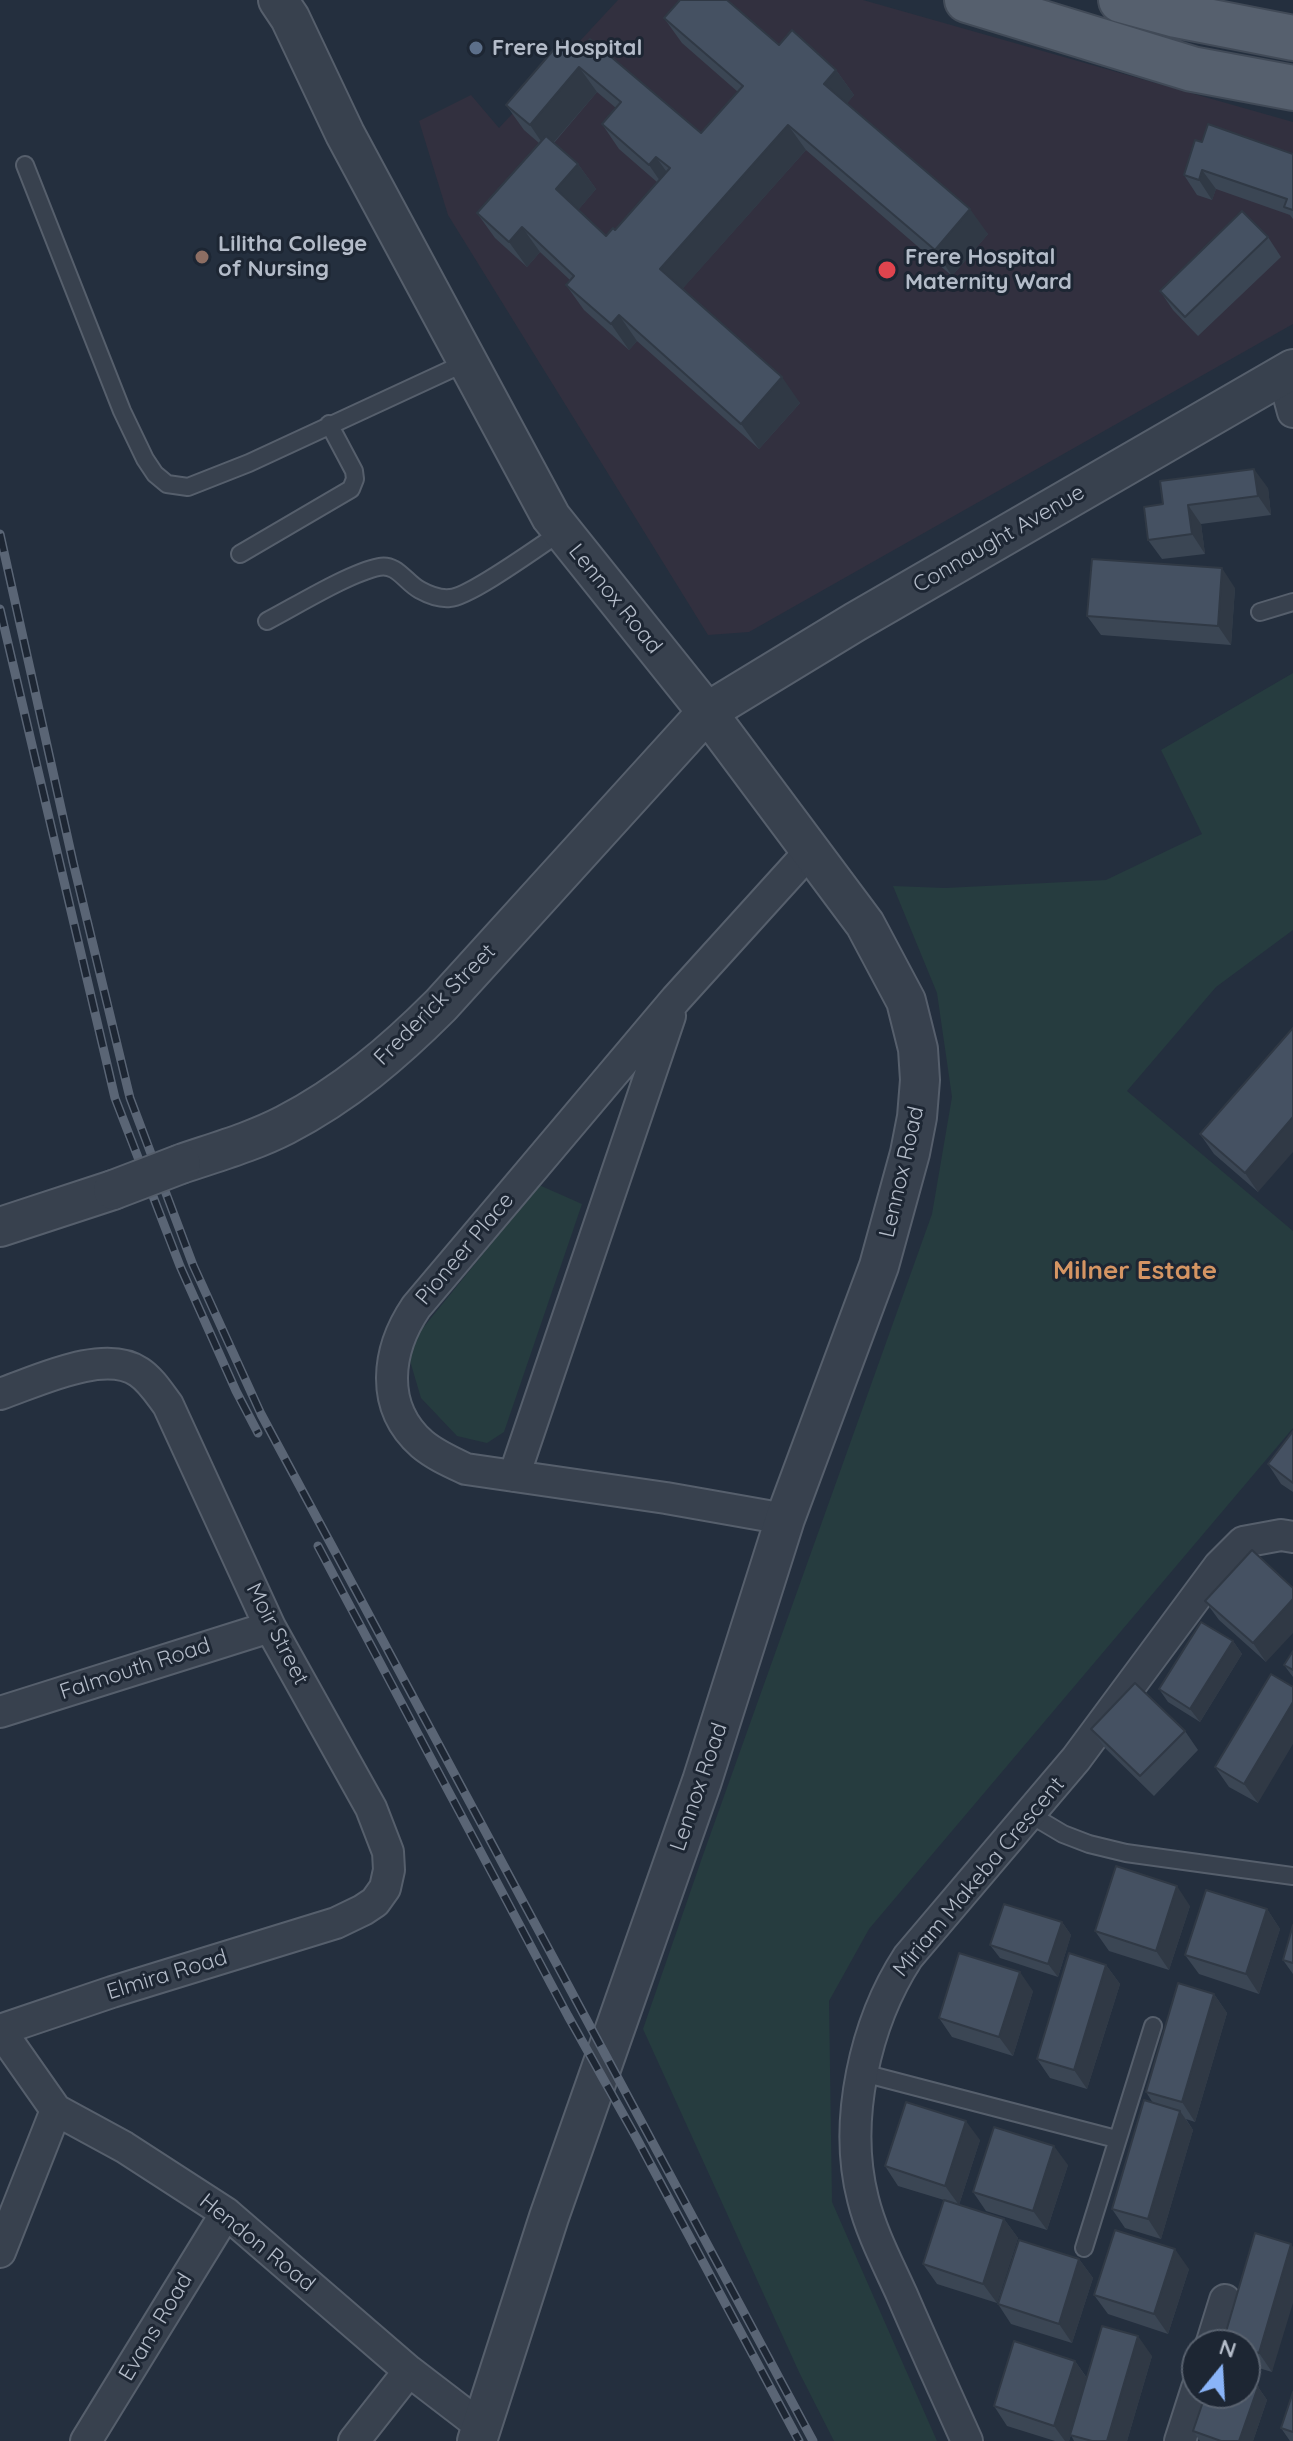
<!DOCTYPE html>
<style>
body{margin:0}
#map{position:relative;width:1293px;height:2441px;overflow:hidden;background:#242f3e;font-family:Quicksand,sans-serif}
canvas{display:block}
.north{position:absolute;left:1181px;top:2329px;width:80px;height:80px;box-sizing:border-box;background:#1d2633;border:2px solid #59626f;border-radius:50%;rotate:18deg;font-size:22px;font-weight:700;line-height:32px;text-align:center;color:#b4bcc9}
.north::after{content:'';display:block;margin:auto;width:28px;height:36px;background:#8ab4f8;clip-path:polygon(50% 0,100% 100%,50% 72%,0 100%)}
</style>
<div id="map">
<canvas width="1293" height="2441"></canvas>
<div class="north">N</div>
</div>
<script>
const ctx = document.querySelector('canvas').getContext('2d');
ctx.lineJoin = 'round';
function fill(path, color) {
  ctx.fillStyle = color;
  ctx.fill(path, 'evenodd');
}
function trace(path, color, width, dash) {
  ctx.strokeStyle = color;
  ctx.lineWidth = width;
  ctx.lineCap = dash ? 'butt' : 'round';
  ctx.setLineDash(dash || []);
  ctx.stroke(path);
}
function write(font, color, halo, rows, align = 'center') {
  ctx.font = font + ' Quicksand,sans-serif';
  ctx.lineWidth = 6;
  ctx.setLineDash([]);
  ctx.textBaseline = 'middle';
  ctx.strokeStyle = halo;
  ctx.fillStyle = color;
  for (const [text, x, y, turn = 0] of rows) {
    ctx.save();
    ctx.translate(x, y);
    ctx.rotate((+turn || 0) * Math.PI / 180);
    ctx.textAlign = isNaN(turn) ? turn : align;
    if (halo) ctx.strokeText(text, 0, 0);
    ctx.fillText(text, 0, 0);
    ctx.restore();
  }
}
const medical = new Path2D(`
 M618 0H863L1293 122V324L749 632 708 635 448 215 419 121 471 95 499 128Z`);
const green = new Path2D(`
 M1293 673V930L1216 987 1127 1091 1293 1231V1428L869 1929 829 2001 832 2202 937 2441H834L799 2372 643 2029 703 1855 932 1214 952 1097 937 993 893 886 945 888 1106 880 1202 834 1161 750Z
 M539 1185 582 1204 504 1432 487 1443 457 1436 421 1398 410 1361 414 1339Z`);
const service = new Path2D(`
 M25 165 122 411 145 459 155 474 167 484 188 487 249 463 467 362
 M240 554 351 489 355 479 354 471 329 424
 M1260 612 1293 602
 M267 621C296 606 349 573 379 567 397 563 406 583 420 590 429 595 440 599 450 598 470 597 541 545 561 532
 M1031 1815 1063 1834 1089 1844 1126 1853 1293 1876
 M863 2073 1116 2139
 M1084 2248 1153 2026`);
const minor = new Path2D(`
 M1283 375 1293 412
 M0 1394C36 1382 104 1348 139 1372 151 1380 159 1393 168 1405L270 1627 371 1808 388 1852 389 1870 385 1888 375 1902 363 1910 336 1923 112 1992 0 2030
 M514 1476 670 1016
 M785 1519 666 1498 466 1469C451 1462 435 1455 422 1444 379 1406 387 1350 416 1307L676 999 812 849
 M0 1712 270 1627
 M0 2030 56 2110 124 2147 226 2213 409 2371 482 2427
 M0 2252 56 2110
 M1211 2345 1225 2300
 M86 2441 226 2213
 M354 2441 409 2371
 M967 2441C945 2392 923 2344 902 2295 888 2264 871 2232 863 2199 843 2121 865 2023 908 1957L1076 1759 1219 1566 1243 1542 1281 1535 1293 1537
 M1180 2441 1197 2388`);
const tertiary = new Path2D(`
 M278 0 290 18 345 134 551 517 707 712 865 924 906 1001 918 1049 920 1080 917 1117 910 1153 879 1266 785 1519 702 1781 549 2217 477 2441
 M181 1164C216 1152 252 1142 285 1125 345 1094 394 1052 441 1005L707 712 855 622 1293 369
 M0 1227 113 1190`);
const primary = new Path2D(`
 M967 0 1192 69 1293 88
 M1121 0 1176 15 1293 38`);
const rail = new Path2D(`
 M0 534 73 862 130 1098 193 1265 261 1414 813 2441
 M0 609 115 1098 180 1266 236 1391 258 1433
 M318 1546 568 2016 637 2139 799 2441`);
const tertiaryBridge = new Path2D(`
 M113 1190 181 1164`);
const wall = new Path2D(`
 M664 18 779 45 836 70 854 95 847 103 988 234 952 276 806 150 682 289 800 403 759 449 637 341 629 350 584 310 566 285 570 280 540 252 527 267 495 238 477 213 539 143 524 130 506 105 578 53 701 133 738 92 682 43ZM597 92 616 108 602 124 619 149 657 182 615 230 606 236 578 210 596 189 578 164 554 143Z
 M1202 142 1293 154V219L1290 215 1216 189 1212 200 1197 195 1184 175Z
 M1268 237 1281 257 1198 336 1173 310 1160 291Z
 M1268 488 1271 515 1201 524 1205 554 1162 559 1148 540 1163 504Z
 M1235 588 1231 645 1101 635 1087 616Z
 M1293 1028 1258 1192 1214 1154 1200 1134Z
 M1293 1431V1492L1281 1484 1268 1464Z
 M1252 1550 1266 1662 1219 1620 1205 1601Z
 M1233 1641 1242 1654 1200 1722 1168 1702 1159 1689Z
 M1293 1651V1677L1284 1665Z
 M1271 1674 1258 1803 1229 1787 1215 1767Z
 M1091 1729 1185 1731 1198 1750 1154 1796 1105 1748Z
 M1190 1906 1169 1970 1109 1951 1095 1931Z
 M1267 1909 1280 1929 1259 1994 1199 1974 1185 1955Z
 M1062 1922 1071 1935 1058 1977 1000 1958 990 1945Z
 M1293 1925V1974L1283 1960Z
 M1106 1965 1120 1984 1087 2089 1050 2078 1037 2059Z
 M1033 1991 1013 2056 952 2037 939 2018Z
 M1214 1994 1227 2013 1195 2122 1186 2119 1193 2130 1161 2239 1125 2228 1112 2209 1153 2103 1146 2092Z
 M980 2140 959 2205 1004 2219 1018 2238 997 2303 937 2284 923 2264 944 2200 898 2186 885 2166Z
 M1068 2165 1047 2230 986 2211 973 2192Z
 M1293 2247 1272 2372 1245 2364V2345H1224L1223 2342Z
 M1079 2259 1093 2278 1072 2343 1011 2324 998 2304Z
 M1189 2269 1168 2334 1108 2314 1094 2295Z
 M1152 2356 1127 2441H1074L1071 2435 1069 2441H1055L1007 2426 994 2406 1075 2361 1087 2378Z
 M1258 2387 1267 2400 1253 2441H1200L1193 2431Z
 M1293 2392V2441H1290L1281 2428Z`);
const shadedWall = new Path2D(`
 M579 67 597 92 547 150 530 125Z
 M836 70 854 95 842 109 824 84Z
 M788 125 806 150 677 295 660 269Z
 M656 157 674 182 667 191 649 165Z
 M578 164 596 189 574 215 556 189Z
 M1202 170 1216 189 1212 200 1199 180Z
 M970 209 988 234 952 276 935 250Z
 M522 227 540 252 527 267 509 242Z
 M619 315 637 341 629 350 611 324Z
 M782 377 800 403 759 449 741 424Z
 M1254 469 1268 488 1271 515 1258 496Z
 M1188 505 1201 524 1205 554 1192 534Z
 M1222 568 1235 588 1231 645 1218 626Z
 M1293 1117V1152L1258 1192 1245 1173Z
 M1293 1599V1633L1266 1662 1253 1643Z
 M1233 1641 1242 1654 1200 1722 1190 1709Z
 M1293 1702V1744L1258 1803 1244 1784Z
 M1177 1886 1190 1906 1169 1970 1156 1951Z
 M1267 1909 1280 1929 1259 1994 1246 1974Z
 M1062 1922 1071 1935 1058 1977 1048 1964Z
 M1106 1965 1120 1984 1087 2089 1074 2070Z
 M1020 1972 1033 1991 1013 2056 999 2037Z
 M1214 1994 1227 2013 1195 2122 1182 2102Z
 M1180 2111 1193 2130 1161 2239 1148 2219Z
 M966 2121 980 2140 959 2205 945 2186Z
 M1054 2146 1068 2165 1047 2230 1033 2211Z
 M1004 2219 1018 2238 997 2303 983 2284Z
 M1291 2244 1293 2247V2303L1272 2372 1259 2353Z
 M1175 2249 1189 2269 1168 2334 1154 2314Z
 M1079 2259 1093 2278 1072 2343 1059 2324Z
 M1138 2336 1152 2356 1127 2441H1107Z
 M1075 2361 1088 2380 1069 2441H1065L1054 2426Z
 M1258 2387 1267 2400 1253 2441H1239Z`);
const building = new Path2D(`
 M680 0H727L779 45 792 30 836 70 824 84 970 209 935 250 788 125 660 269 782 377 741 424 619 315 611 324 566 285 574 276 522 227 509 242 477 213 546 136 578 164 556 189 606 236 613 228 615 230 670 168 656 157 649 165 602 124 621 102 579 67 530 125 506 105 562 40 578 53 590 39 701 133 743 86 664 18Z
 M1208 124 1293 154V210L1284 207 1287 199 1202 170 1199 180 1184 175 1195 140 1202 142Z
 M1242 211 1268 237 1185 317 1160 291Z
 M1254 469 1258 496 1188 505 1192 534 1148 540 1144 507 1163 504 1160 481Z
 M1092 559 1222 568 1218 626 1087 616Z
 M1293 1028V1117L1245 1173 1200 1134Z
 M1293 1431V1483L1268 1464Z
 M1252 1550 1293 1588V1599L1253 1643 1205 1601Z
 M1201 1622 1233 1641 1190 1709 1159 1689Z
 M1293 1651V1670L1284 1665Z
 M1271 1674 1293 1687V1702L1244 1784 1215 1767Z
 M1135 1683 1185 1731 1140 1776 1091 1729Z
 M1116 1866 1177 1886 1156 1951 1095 1931Z
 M1206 1890 1267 1909 1246 1974 1185 1955Z
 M1004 1904 1062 1922 1048 1964 990 1945Z
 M1293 1925V1963L1283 1960Z
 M959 1953 1020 1972 999 2037 939 2018Z
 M1069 1953 1106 1965 1074 2070 1037 2059Z
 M1178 1983 1214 1994 1182 2102 1146 2092Z
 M1144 2100 1180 2111 1148 2219 1112 2209Z
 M906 2102 966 2121 945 2186 885 2166Z
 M994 2127 1054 2146 1033 2211 973 2192Z
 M944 2200 1004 2219 983 2284 923 2264Z
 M1115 2230 1175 2249 1154 2314 1094 2295Z
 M1255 2233 1291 2244 1259 2353 1245 2349V2345H1232L1223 2342Z
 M1019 2240 1079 2259 1059 2324 998 2304Z
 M1102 2326 1138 2336 1107 2441H1092L1070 2435Z
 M1014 2341 1075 2361 1054 2426 994 2406Z
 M1245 2383 1258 2387 1239 2441H1221L1193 2431 1206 2393H1245Z
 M1293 2392V2432L1281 2428Z`);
const markers = [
 [476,48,8,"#5c6f8a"],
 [202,257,8,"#8d6e63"],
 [887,270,10,"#e0444e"]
];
const poiNames = [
 ["Frere Hospital",492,48],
 ["Lilitha College",218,244],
 ["of Nursing",218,269],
 ["Frere Hospital",905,257],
 ["Maternity Ward",905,282]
];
const streetNames = [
 ["Connaught Avenue",999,539,-30],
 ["Lennox Road",615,599,51],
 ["Frederick Street",435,1005,-45],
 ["Lennox Road",902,1172,-77],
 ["Pioneer Place",465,1249,-50],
 ["Moir Street",277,1634,63],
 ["Falmouth Road",135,1669,-18],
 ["Lennox Road",699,1787,-71],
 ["Miriam Makeba Crescent",979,1877,-50],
 ["Elmira Road",167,1975,-17],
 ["Hendon Road",257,2243,39],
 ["Evans Road",156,2327,-59]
];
const quarterNames = [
 ["Milner Estate",1135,1271]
];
fill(medical, '#32303f');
fill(green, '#263c3f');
trace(service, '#565f6c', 20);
trace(minor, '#565f6c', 34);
trace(tertiary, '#565f6c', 42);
trace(primary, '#414a57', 48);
trace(service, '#38414e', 16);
trace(minor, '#38414e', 30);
trace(tertiary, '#38414e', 38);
trace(primary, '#56606e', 44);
trace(rail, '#5a6575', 9);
trace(rail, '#1d2633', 6, [18]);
trace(tertiaryBridge, '#565f6c', 42, []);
trace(tertiaryBridge, '#38414e', 38);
fill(wall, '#3b4654');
fill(shadedWall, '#303945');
fill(building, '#455162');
trace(building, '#303945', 2);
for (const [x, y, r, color] of markers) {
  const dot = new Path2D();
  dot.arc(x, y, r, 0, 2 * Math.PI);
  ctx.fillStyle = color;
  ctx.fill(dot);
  trace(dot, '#1d2633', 3);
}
write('bold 22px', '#b4bcc9', '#1d2633', poiNames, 'left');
write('22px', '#b4bcc9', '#1d2633', streetNames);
write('bold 26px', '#d59563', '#1d2633', quarterNames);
</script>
